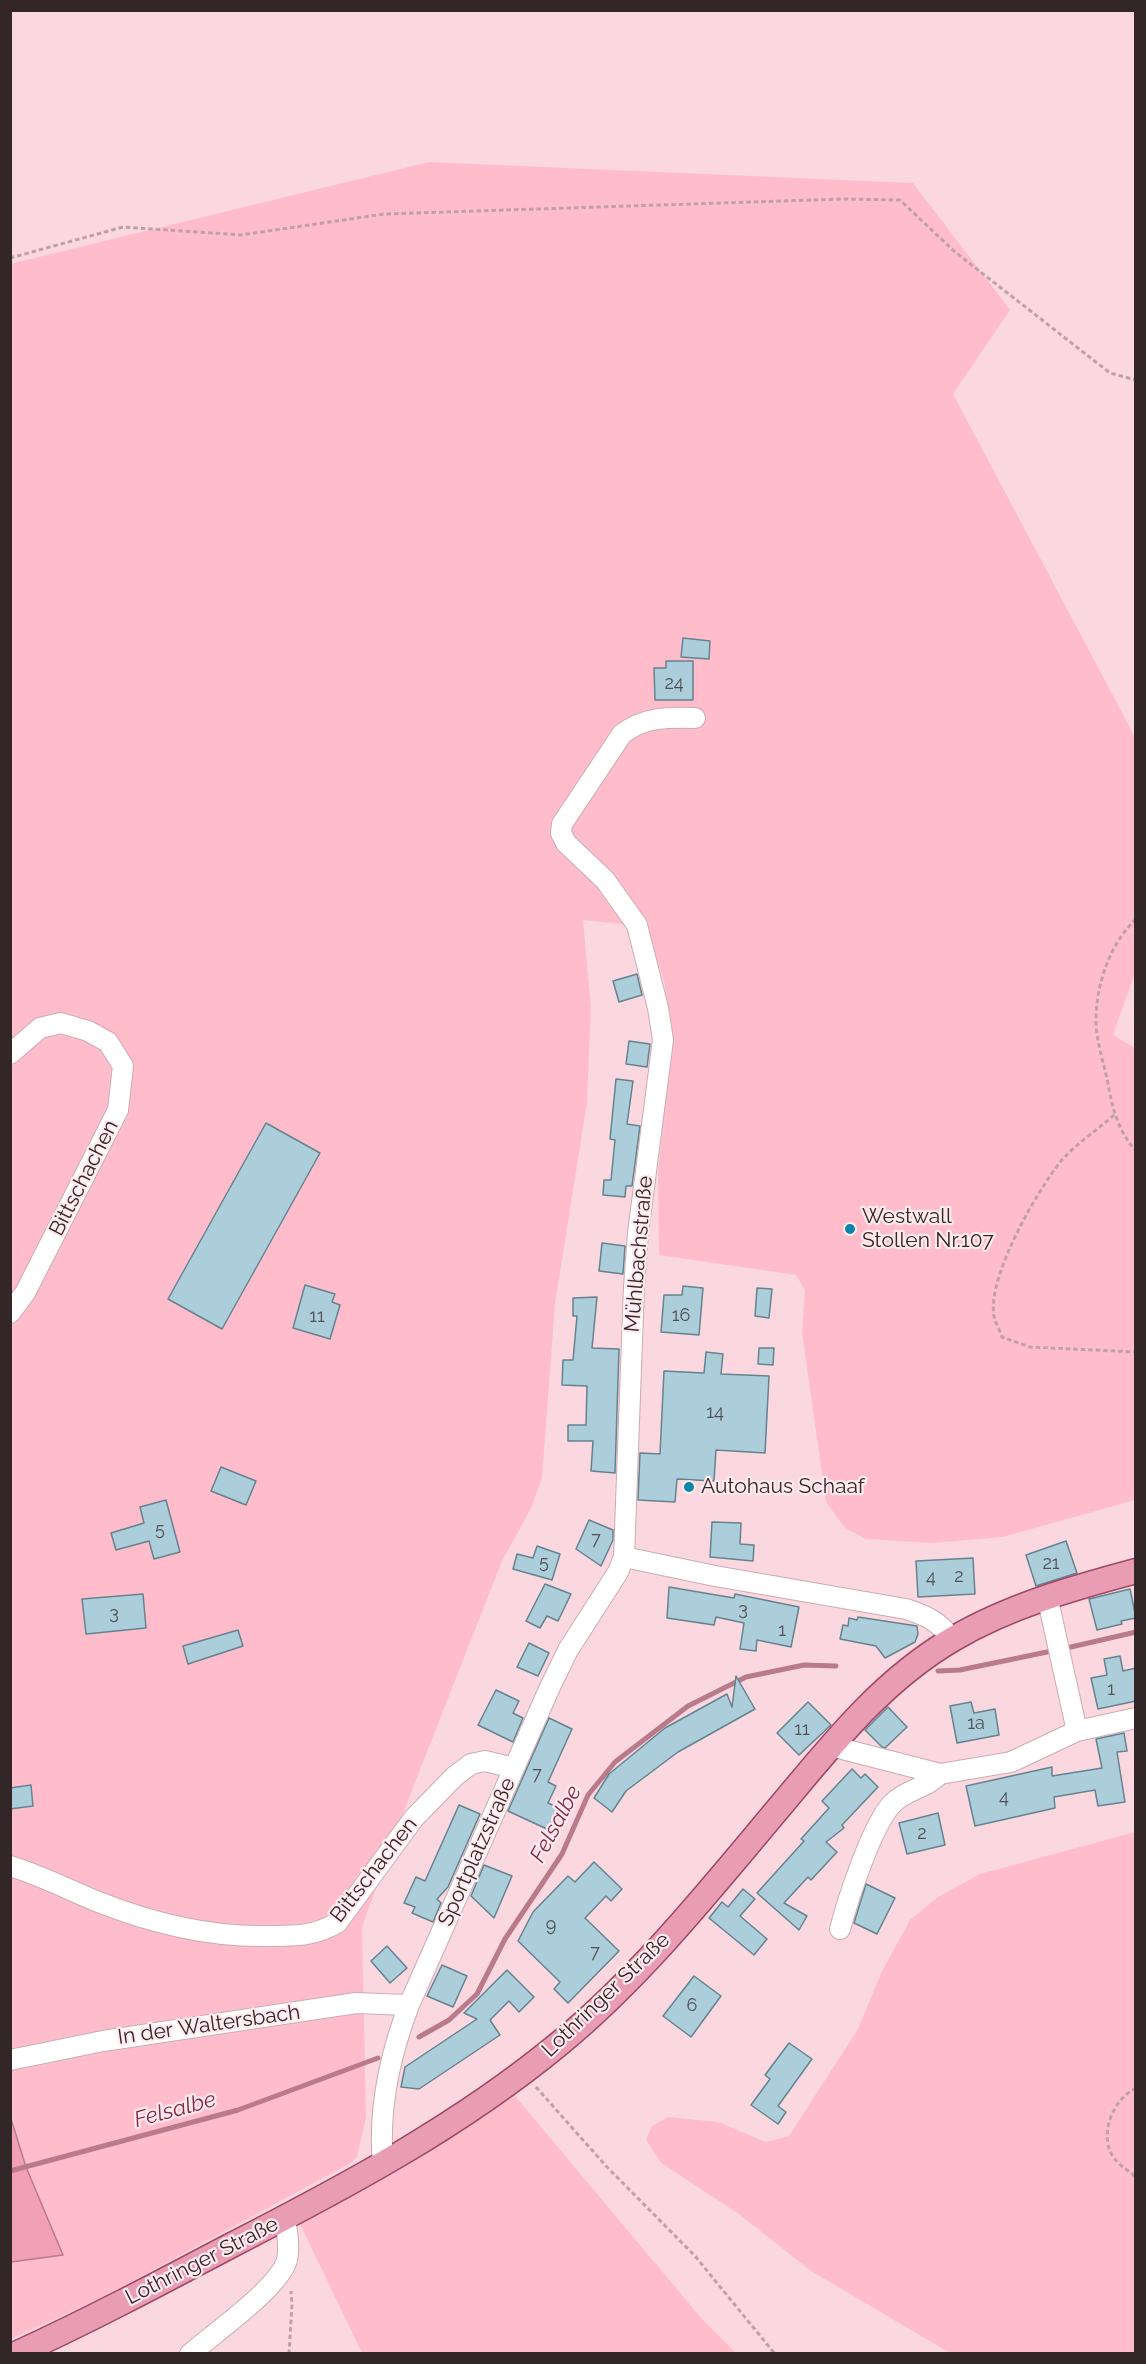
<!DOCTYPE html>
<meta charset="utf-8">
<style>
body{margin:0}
#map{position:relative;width:1146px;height:2364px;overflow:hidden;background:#fbd8e0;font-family:Raleway,sans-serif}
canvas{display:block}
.frame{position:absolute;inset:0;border:12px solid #332629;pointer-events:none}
</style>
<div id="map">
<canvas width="1146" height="2364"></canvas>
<div class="frame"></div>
</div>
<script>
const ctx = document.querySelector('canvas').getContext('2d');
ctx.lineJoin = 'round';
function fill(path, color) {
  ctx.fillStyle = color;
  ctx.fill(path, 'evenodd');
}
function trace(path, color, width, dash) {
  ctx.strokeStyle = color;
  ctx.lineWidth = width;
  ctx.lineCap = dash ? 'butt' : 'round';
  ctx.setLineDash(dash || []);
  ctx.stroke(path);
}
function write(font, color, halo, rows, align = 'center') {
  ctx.font = font + ' Raleway,sans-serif';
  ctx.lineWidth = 4.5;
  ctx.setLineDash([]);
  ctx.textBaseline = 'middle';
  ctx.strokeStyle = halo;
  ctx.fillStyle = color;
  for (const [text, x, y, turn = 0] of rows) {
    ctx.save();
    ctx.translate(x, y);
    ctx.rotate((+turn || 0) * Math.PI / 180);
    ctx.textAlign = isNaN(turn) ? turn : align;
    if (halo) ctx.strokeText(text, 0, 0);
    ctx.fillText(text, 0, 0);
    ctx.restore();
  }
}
const green = new Path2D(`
 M429 162 913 183 1010 310 953 394 1136 739 1135 973 1113 1035 1135 1048V1500L1003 1537 932 1543 866 1539 845 1528 826 1502 802 1332 805 1290 796 1275 659 1255 658 1174 672 1032 664 981 650 938 621 924 583 920 591 1008 587 1102 555 1304 542 1478 531 1508 502 1561 412 1790 362 1927 366 2117 357 2157 351 2163 101 2298 11 2339 10 264Z
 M1135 1832V2353H950L811 2271 739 2214 661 2163 646 2140 652 2126 668 2117 718 2122 766 2142 789 2136 858 2029 882 1971 910 1920 938 1897 980 1874Z
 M515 2096 702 2319 736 2353H362L300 2224Z`);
const water = new Path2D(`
 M11 2119 26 2167 63 2255 11 2262Z`);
const stream = new Path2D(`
 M1071 1647 1136 1632
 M938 1671 960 1670 1052 1651
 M419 2037 449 2020 477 1994 505 1939 562 1854 588 1795 615 1762 688 1706 746 1677 804 1665 836 1666
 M10 2171 238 2110 378 2058`);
const building = new Path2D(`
 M683 638 710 641 709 659 681 657Z
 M666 661H693V700H655L654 668H666Z
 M637 974 642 995 619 1002 613 981Z
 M629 1041 650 1044 647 1067 626 1064Z
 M616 1079 633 1081 627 1124 640 1126 632 1186H626L625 1197 603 1195 604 1180H611L615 1140 610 1139Z
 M266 1123 320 1153 222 1329 168 1299Z
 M602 1243 625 1246 623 1274 599 1271Z
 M305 1285 335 1294 332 1302 340 1305 330 1339 293 1328Z
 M683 1286 703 1288 699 1335 661 1332 664 1295H682Z
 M757 1288 772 1289 769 1318 755 1316Z
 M597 1297 592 1348 619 1349 615 1473 591 1471 593 1441H568V1425H586L587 1386 562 1385 563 1360H573L577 1316H573V1298Z
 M759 1348H774L773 1365 758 1364Z
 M706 1352 723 1354 721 1374 769 1376 765 1453 716 1450 714 1481 677 1479 675 1502 638 1500 640 1453 660 1454 664 1371 704 1373Z
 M221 1467 256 1481 246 1505 211 1491Z
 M166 1500 180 1552 154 1559 149 1541 116 1550 111 1533 144 1523 140 1507Z
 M589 1520 613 1530V1540L601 1566 576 1549Z
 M712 1522 741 1523 740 1544 754 1545 753 1561 710 1557Z
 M1066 1541 1077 1573 1036 1586 1026 1555Z
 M537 1546 560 1554 552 1580 513 1569 517 1554 533 1558Z
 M973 1558 975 1594 918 1597 916 1561Z
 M545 1584 571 1594 558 1621 547 1616 540 1628 526 1621Z
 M669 1587 734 1598 735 1594 799 1607 791 1647 757 1640 756 1651 740 1649 744 1623 716 1617 714 1625 667 1618Z
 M1130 1589 1136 1618 1121 1621 1122 1624 1097 1630 1089 1599Z
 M143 1594 146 1628 86 1634 82 1599Z
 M858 1617 917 1626 918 1634 915 1642 885 1658 876 1646 840 1639 843 1625 848 1626 849 1618 857 1620Z
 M238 1630 243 1646 188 1664 183 1646Z
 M529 1643 549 1653 538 1676 517 1667Z
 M1120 1656 1123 1671 1136 1668V1701L1098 1709 1091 1678 1107 1675 1104 1659Z
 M736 1676 755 1709 678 1752 626 1791 612 1812 594 1798 609 1774 665 1728 727 1694 732 1707Z
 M496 1690 519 1701 513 1713 523 1718 513 1742 478 1725Z
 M808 1702 831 1725 799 1755 777 1733Z
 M971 1702 974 1713 995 1709 999 1735 957 1743 950 1706Z
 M888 1707 907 1727 885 1748 882 1747 865 1730Z
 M549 1718 572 1729 548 1782 556 1786 548 1803 559 1808 549 1830 508 1811Z
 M1124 1733 1127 1751 1117 1752 1125 1802 1098 1806 1095 1790 1054 1797 1055 1808 975 1826 966 1786 1052 1767V1776L1102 1768 1096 1739Z
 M852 1769 861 1778 865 1774 878 1787 842 1825 844 1828 826 1842 837 1852 811 1880 808 1877 784 1903 807 1916 799 1930 757 1893 804 1841 801 1839 829 1808 822 1801Z
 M31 1785 33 1806 10 1809V1788Z
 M459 1805 480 1814 448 1887 437 1899 441 1903 433 1922 412 1913 415 1907 404 1903 416 1877 425 1881Z
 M938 1813 945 1845 907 1854 899 1823Z
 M594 1862 622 1889 611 1901 606 1896 585 1918 619 1951 568 2003 554 1989 560 1982 518 1941 533 1912 568 1876 575 1882Z
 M484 1865 512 1876 494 1918 471 1896Z
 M866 1884 895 1898 877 1934 854 1923Z
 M743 1889 755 1899 740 1916 767 1939 754 1955 709 1918 722 1902 728 1907Z
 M387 1946 407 1968 390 1983 371 1961Z
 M442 1965 467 1976 453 2007 427 1996Z
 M507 1970 534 1997 519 2012 509 2001 490 2020 500 2035 419 2089 401 2087 405 2067 477 2019 464 2013Z
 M694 1976 721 1996 691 2037 663 2016Z
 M789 2043 812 2059 778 2106 786 2112 778 2124 751 2105 770 2079 765 2075Z`);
const path = new Path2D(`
 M10 258 123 227 241 235 384 214 844 199 900 200 955 252 1110 373 1136 380
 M1136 919C1109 944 1095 988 1096 1024 1097 1042 1103 1061 1107 1079 1112 1106 1117 1130 1136 1151
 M1114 1115C1097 1130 1076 1144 1061 1161 1037 1191 987 1277 994 1316 995 1323 1000 1330 1002 1337L1030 1347 1136 1352
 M536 2087 606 2166 695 2256 775 2354
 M1136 2088C1112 2100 1098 2136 1114 2158 1119 2165 1129 2171 1136 2177
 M289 2354 292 2305 291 2291`);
const minor = new Path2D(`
 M10 1054 40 1028 61 1023 88 1031 108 1042 123 1066 118 1110 25 1293 10 1313
 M624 1557 715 1576 906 1609C928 1616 937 1621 953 1639
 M1047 1596 1077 1731
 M831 1746 940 1774 1011 1762 1077 1731 1136 1718
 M10 1866C40 1875 67 1889 96 1901 151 1923 207 1937 266 1936 294 1936 312 1937 337 1923L414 1818 455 1776 471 1764 485 1761 514 1768
 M840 1929C848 1899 872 1825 892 1804 905 1790 927 1788 940 1774
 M10 2060 103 2041 356 2003 409 2005
 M383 2164C378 2111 390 2055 409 2005L550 1687 568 1650 618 1572 624 1557 634 1287 638 1233 663 1040 658 1008 637 925 605 880 566 843 561 833 562 824 622 734C644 717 668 717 695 718
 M190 2354C214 2333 279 2288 287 2260 290 2246 287 2232 285 2218`);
const major = new Path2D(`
 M16 2354C88 2321 158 2284 228 2247 343 2188 460 2126 560 2043 645 1973 717 1881 788 1797 837 1738 885 1679 953 1639 1009 1606 1073 1588 1136 1571`);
const markers = [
 [850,1229,6,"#0987aa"],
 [689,1487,6,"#0987aa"]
];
const numberNames = [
 ["24",674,684],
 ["16",681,1316],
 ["11",317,1317],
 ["14",715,1413],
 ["5",160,1530],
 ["7",596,1540],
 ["5",544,1563],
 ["21",1051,1564],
 ["2",959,1577],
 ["4",931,1578],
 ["3",743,1610],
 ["3",114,1614],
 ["1",782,1631],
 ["1",1111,1690],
 ["1a",976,1724],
 ["11",802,1730],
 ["7",537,1775],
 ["4",1004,1798],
 ["2",922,1834],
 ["9",551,1926],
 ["7",595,1953],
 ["6",692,2006]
];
const streetNames = [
 ["Bittschachen",84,1178,-63],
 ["Mühlbachstraße",639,1254,-85],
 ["Sportplatzstraße",477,1852,-66],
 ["Bittschachen",374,1870,-52],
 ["Lothringer Straße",606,1995,-44],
 ["In der Waltersbach",209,2025,-8],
 ["Lothringer Straße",202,2261,-27]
];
const poiNames = [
 ["Westwall",862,1217],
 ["Stollen Nr.107",862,1241],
 ["Autohaus Schaaf",701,1487]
];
const waterNames = [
 ["Felsalbe",556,1824,-62],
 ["Felsalbe",175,2110,-15]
];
fill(green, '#ffbdcc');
fill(water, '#f2a0b5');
trace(water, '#b97b8b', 1.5);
trace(stream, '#b97b8b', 5);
fill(building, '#accdda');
trace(building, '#65838f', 1.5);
trace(minor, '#ccabb2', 22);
trace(major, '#9f4864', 27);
trace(path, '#bea1a8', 3, [4.5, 3]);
trace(minor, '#fff', 20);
trace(major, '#e89db5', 24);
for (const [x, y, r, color] of markers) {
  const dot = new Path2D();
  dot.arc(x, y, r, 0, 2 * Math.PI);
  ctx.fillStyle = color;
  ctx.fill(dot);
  trace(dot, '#ffeaee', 2);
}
write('18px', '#515055', null, numberNames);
write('21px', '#332629', '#ffeaee', streetNames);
write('21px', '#332629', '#ffeaee', poiNames, 'left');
write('italic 22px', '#842647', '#ffeaee', waterNames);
</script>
